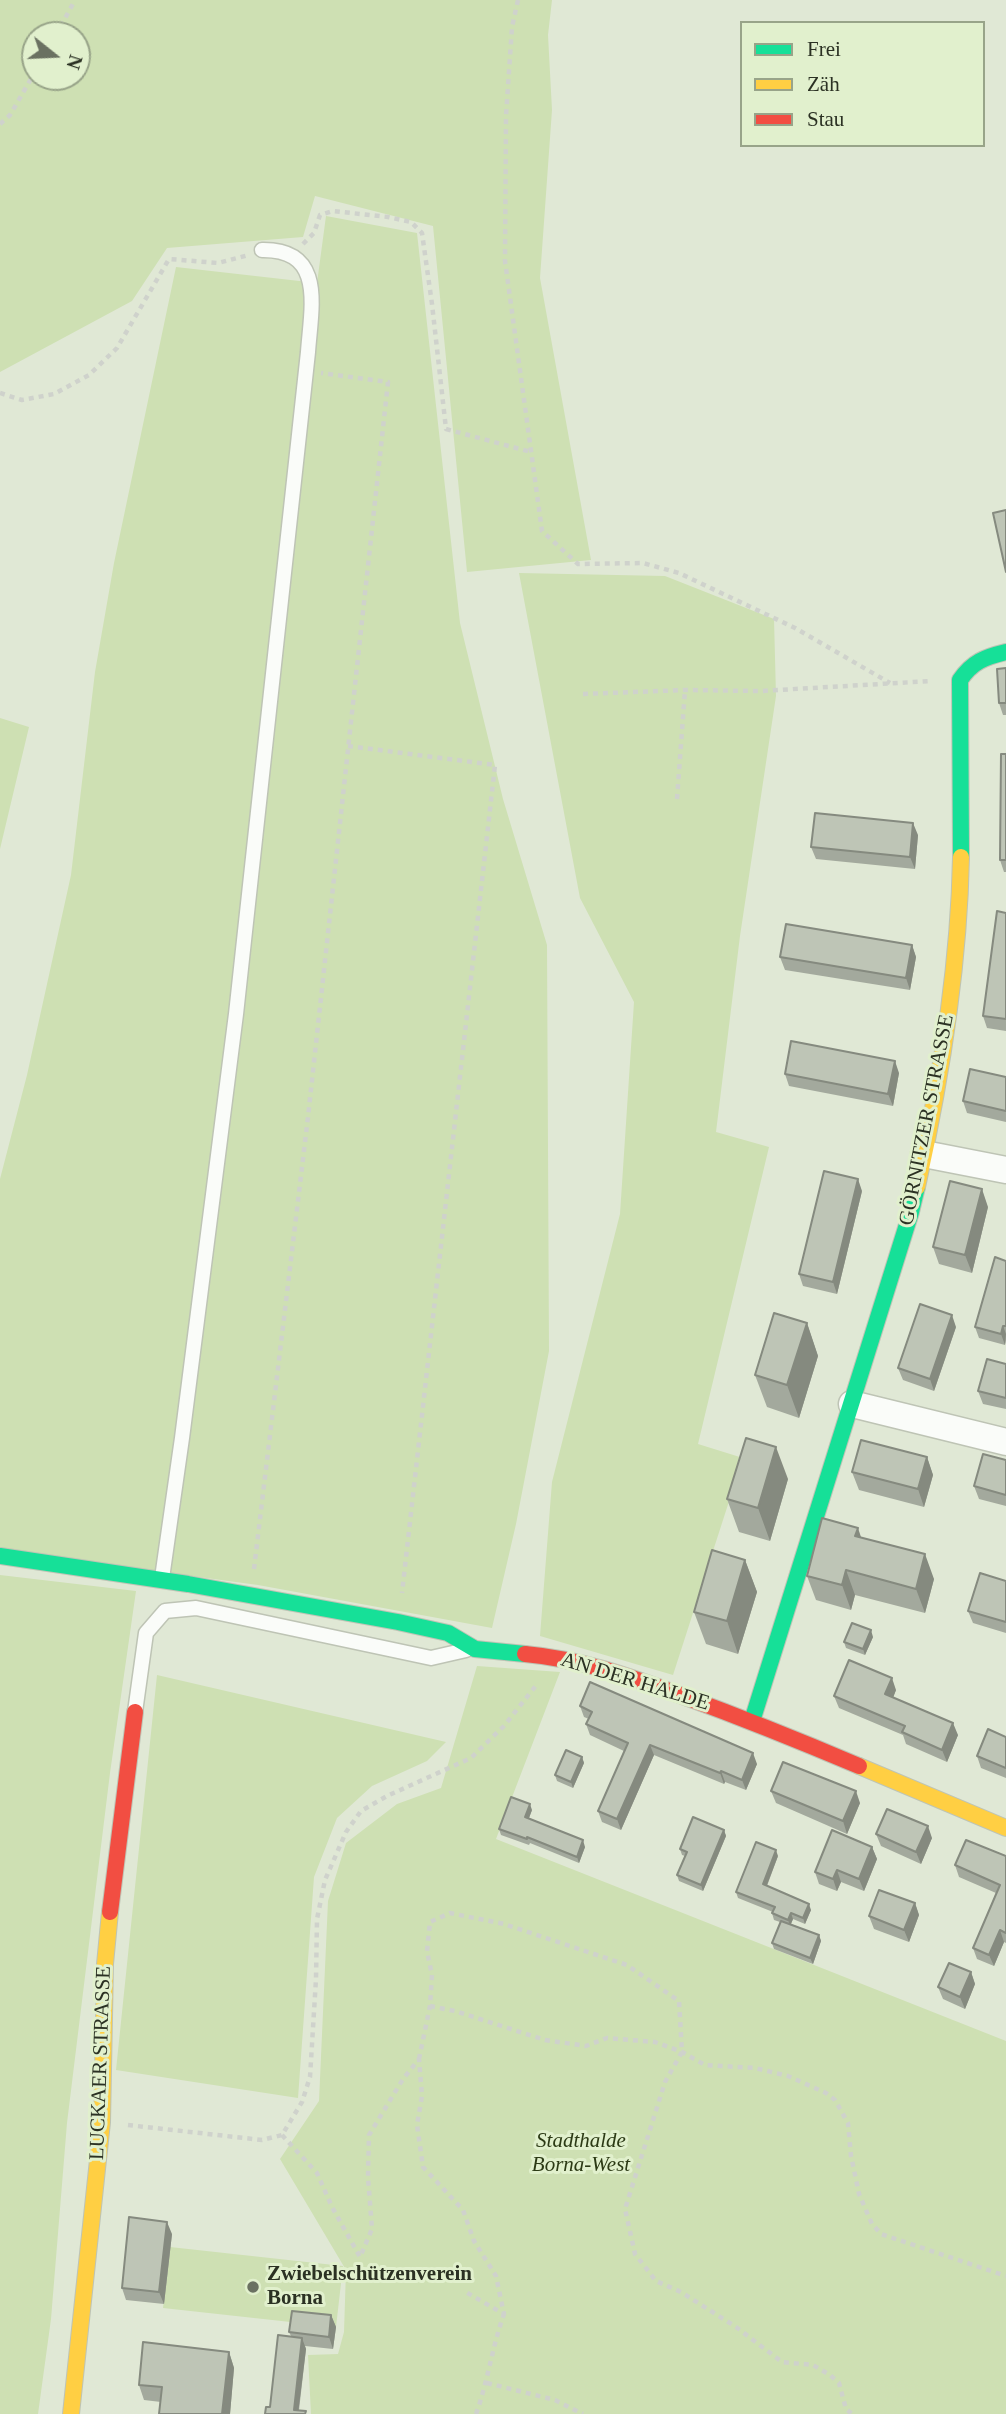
<!DOCTYPE html>
<meta charset="utf-8">
<style>
body{margin:0}
#map{position:relative;width:1006px;height:2414px;overflow:hidden;background:#e0e8d5;font-family:"Times New Roman",serif}
canvas{display:block}
.legend{position:absolute;left:740px;top:21px;width:245px;height:126px;box-sizing:border-box;background:#e1f0cd;border:2px solid #98a489;margin:0;padding:9px 12px;list-style:none;font-size:21px;color:#2b3123}
.legend li{display:flex;align-items:center;gap:14px;height:35px}
.legend b{width:35px;border:2px solid #98a489}
.north{position:absolute;left:21px;top:21px;width:70px;height:70px;box-sizing:border-box;background:#e1f0cd;border:2px solid #98a489;border-radius:50%;rotate:108deg;font-size:19px;font-weight:700;line-height:28px;text-align:center;color:#2b3123}
.north::after{content:'';display:block;margin:auto;width:24px;height:32px;background:#6a7161;clip-path:polygon(50% 0,100% 100%,50% 72%,0 100%)}
</style>
<div id="map">
<canvas width="1006" height="2414"></canvas>
<ul class="legend">
<li><b style="height:9px;background:#16e098"></b>Frei</li>
<li><b style="height:9px;background:#ffcf43"></b>Zäh</li>
<li><b style="height:9px;background:#f24e42"></b>Stau</li>
</ul>
<div class="north">N</div>
</div>
<script>
const ctx = document.querySelector('canvas').getContext('2d');
ctx.lineJoin = 'round';
function fill(path, color) {
  ctx.fillStyle = color;
  ctx.fill(path, 'evenodd');
}
function trace(path, color, width, dash) {
  ctx.strokeStyle = color;
  ctx.lineWidth = width;
  ctx.lineCap = dash ? 'butt' : 'round';
  ctx.setLineDash(dash || []);
  ctx.stroke(path);
}
function write(font, color, halo, rows, align = 'center') {
  ctx.font = font + ' "Times New Roman",serif';
  ctx.lineWidth = 6;
  ctx.setLineDash([]);
  ctx.textBaseline = 'middle';
  ctx.strokeStyle = halo;
  ctx.fillStyle = color;
  for (const [text, x, y, turn = 0] of rows) {
    ctx.save();
    ctx.translate(x, y);
    ctx.rotate((+turn || 0) * Math.PI / 180);
    ctx.textAlign = isNaN(turn) ? turn : align;
    if (halo) ctx.strokeText(text, 0, 0);
    ctx.fillText(text, 0, 0);
    ctx.restore();
  }
}
const green = new Path2D(`
 M0 0H552L548 35 552 110 540 278 591 560 467 572 433 226 315 196 303 237 167 248 132 301 0 372ZM35 35H77V77H35Z
 M326 216 417 233 460 623 503 799 547 945 549 1351 516 1524 492 1628 258 1585 0 1550V1179L27 1075 71 875 95 672 114 563 176 267 317 283Z
 M519 573 665 576 774 619 776 696 740 936 716 1132 769 1147 698 1444 743 1458 673 1675 540 1636 552 1482 620 1214 634 1002 580 898Z
 M0 718 29 727 0 849Z
 M0 1575 136 1591 110 1773 67 2123 51 2319 38 2414H0Z
 M477 1666 560 1672 496 1839 1006 2041V2414H311L308 2355 338 2354 344 2332 346 2270 280 2159 319 2101 328 1901 346 1843 397 1804 441 1788Z
 M157 1675 446 1742 427 1761 372 1786 337 1818 314 1877 298 2098 116 2070Z
 M170 2247 343 2266 336 2327 163 2308Z`);
const path = new Path2D(`
 M518 0 512 27 506 116 505 261 542 531 578 564 643 563 679 573 795 628 890 683
 M56 35 75 0
 M0 124 10 115 35 72
 M303 244 314 233 320 215 333 211 388 217 411 222 422 233 432 304 446 429 531 452
 M0 393 22 400 54 394 89 375 117 348 169 259 218 263 249 255
 M583 694 685 690 761 691 931 681
 M348 746 495 765 402 1593
 M677 799 685 690
 M254 1569 308 1117 388 382 321 373
 M430 2006 455 2011 545 2040 586 2046 607 2038 655 2042 682 2052 705 2065 755 2068 788 2076 826 2093 835 2100 848 2123 851 2156 859 2194 872 2224 881 2234 1006 2276
 M419 2059 430 2006 432 1975 427 1951 430 1922 450 1913 504 1924 627 1965 679 2001 682 2052 665 2082 625 2209 635 2254 656 2281 681 2292 736 2327 782 2362 813 2365 830 2375 839 2383 846 2409 852 2414
 M128 2125 262 2140 282 2135 302 2102 310 2077 316 1979 317 1919 325 1880 346 1832 361 1811 387 1796 471 1758 504 1726 538 1683
 M282 2135 317 2173 332 2207 360 2257 372 2229 368 2177 369 2135 403 2079 419 2059 422 2096 417 2125 423 2167 463 2210 474 2241 496 2276 504 2314 464 2291
 M487 2383 555 2400 583 2414
 M476 2414C488 2381 492 2347 504 2314`);
const lane = new Path2D(`
 M162 1578 182 1438 236 1014 308 352C311 308 326 249 262 250
 M135 1712 146 1633 165 1611 196 1608 431 1658 466 1650`);
const street = new Path2D(`
 M924 1154 1006 1170
 M852 1404 1006 1442`);
const fast = new Path2D(`
 M961 857 960 680C972 662 985 657 1006 652
 M0 1556 188 1584 398 1622 448 1633 475 1649 525 1654
 M752 1721 911 1212 917 1187`);
const slow = new Path2D(`
 M917 1187C941 1079 959 968 961 857
 M859 1766 1006 1828
 M71 2414 102 2122 105 1964 110 1912`);
const jam = new Path2D(`
 M525 1654C580 1659 628 1676 680 1695 740 1717 800 1741 859 1766
 M110 1912 135 1712`);
const wall = new Path2D(`
 M1006 668V715H1003L999 703Z
 M1006 754V872H1004L1000 860Z
 M918 835 915 869 816 859 811 847Z
 M1006 913V1031L987 1028 983 1016Z
 M912 945 916 957 910 990 785 970 780 957Z
 M899 1073 893 1106 789 1086 785 1074Z
 M1006 1077V1122L967 1113 963 1101Z
 M862 1191 837 1294 803 1286 799 1274Z
 M988 1207 972 1273 939 1264 933 1247Z
 M1006 1261V1340L1005 1345 979 1338 975 1327Z
 M807 1323 818 1356 799 1418 767 1407 755 1375Z
 M956 1327 934 1391 903 1380 898 1368Z
 M1006 1364V1409L983 1404 978 1391Z
 M927 1457 933 1475 924 1507 859 1490 852 1472Z
 M1006 1460V1506L979 1499 974 1486Z
 M788 1479 770 1541 739 1532 727 1499Z
 M861 1537 934 1579 925 1613 855 1595 851 1610 816 1600 807 1576Z
 M745 1560 757 1592 738 1654 706 1644 694 1612Z
 M1006 1581V1633L973 1623 968 1611Z
 M873 1637 865 1655 846 1648 844 1642Z
 M896 1690 893 1697 958 1735 947 1762 906 1744 903 1735 839 1708 834 1696Z
 M580 1706 757 1764 746 1790 725 1782 724 1784 654 1755 621 1830 602 1822 598 1811 624 1751 590 1735 586 1724 589 1719 584 1717Z
 M1006 1737V1778L981 1768 977 1756Z
 M582 1757 584 1763 573 1788 557 1781 555 1775Z
 M771 1791 860 1803 847 1834 776 1803Z
 M532 1810 529 1818 585 1847 579 1863 530 1843 529 1845 501 1835 499 1829Z
 M724 1830 726 1836 703 1891 679 1881 677 1875 685 1856 682 1855 680 1849Z
 M876 1834 932 1838 921 1864 881 1846Z
 M872 1847 877 1859 864 1891 841 1882 837 1891 819 1884 815 1872Z
 M778 1856 767 1886 811 1910 805 1924 793 1919 791 1924 819 1935 821 1941 813 1964 774 1949 772 1943 780 1922 774 1920 772 1913 773 1912 738 1898 736 1892Z
 M1006 1856V1943L1004 1942 994 1966 977 1959 973 1948 996 1893 959 1877 955 1865Z
 M915 1903 919 1915 909 1942 874 1929 869 1916Z
 M971 1972 975 1984 965 2009 943 1999 938 1987Z
 M172 2234 164 2304 126 2300 122 2288Z
 M331 2315 336 2327 333 2349 305 2346 306 2349 299 2410 270 2407 291 2336 289 2332Z
 M229 2352 234 2368 230 2414H159L161 2402 144 2400 139 2385Z`);
const shadedWall = new Path2D(`
 M913 823 918 835 915 869 910 857Z
 M912 945 916 957 910 990 906 978Z
 M895 1061 899 1073 893 1106 888 1094Z
 M858 1179 862 1191 837 1294 833 1282Z
 M982 1189 988 1207 972 1273 965 1255Z
 M952 1315 956 1327 934 1391 930 1379Z
 M807 1323 818 1356 799 1418 787 1385Z
 M1003 1326 1006 1334 1005 1345 1001 1334Z
 M776 1447 788 1479 770 1541 758 1508Z
 M927 1457 933 1475 924 1507 918 1489Z
 M858 1528 866 1552 855 1536Z
 M925 1554 934 1579 925 1613 916 1589Z
 M745 1560 757 1592 738 1654 727 1621Z
 M846 1570 855 1595 851 1610 842 1585Z
 M871 1630 873 1637 865 1655 863 1649Z
 M892 1678 896 1690 890 1706 885 1694Z
 M953 1723 958 1735 947 1762 942 1750Z
 M650 1745 654 1755 621 1830 617 1819Z
 M753 1753 757 1764 746 1790 742 1780Z
 M582 1757 584 1763 573 1788 571 1782Z
 M721 1771 725 1782 724 1784 720 1773Z
 M856 1791 860 1803 847 1834 843 1821Z
 M530 1804 532 1810 527 1823 525 1817Z
 M928 1826 932 1838 921 1864 916 1852Z
 M724 1830 726 1836 703 1891 701 1885Z
 M583 1840 585 1847 579 1863 577 1857Z
 M872 1847 877 1859 864 1891 859 1879Z
 M776 1850 778 1856 765 1890 763 1884Z
 M837 1870 841 1882 837 1891 833 1879Z
 M915 1903 919 1915 909 1942 904 1930Z
 M809 1904 811 1910 805 1924 803 1918Z
 M791 1913 793 1919 790 1926 788 1920Z
 M1000 1930 1004 1942 994 1966 989 1955Z
 M819 1935 821 1941 813 1964 810 1958Z
 M971 1972 975 1984 965 2009 960 1997Z
 M167 2222 172 2234 164 2304 159 2292Z
 M331 2315 336 2327 333 2349 329 2337Z
 M302 2338 306 2349 298 2414 294 2410Z
 M229 2352 234 2368 230 2414H222Z`);
const building = new Path2D(`
 M1006 510V572L993 513Z
 M1006 668V703H999L997 669Z
 M1001 754H1006V860H1000Z
 M815 813 913 823 910 857 811 847Z
 M997 911 1006 913V1019L983 1016Z
 M786 924 912 945 906 978 780 957Z
 M791 1041 895 1061 888 1094 785 1074Z
 M970 1069 1006 1077V1111L963 1101Z
 M824 1171 858 1179 833 1282 799 1274Z
 M950 1181 982 1189 965 1255 933 1247Z
 M995 1257 1006 1261V1326H1003L1001 1334 975 1327Z
 M920 1304 952 1315 930 1379 898 1368Z
 M774 1313 807 1323 787 1385 755 1375Z
 M987 1359 1006 1364V1398L978 1391Z
 M746 1438 776 1447 758 1508 727 1499Z
 M861 1440 927 1457 918 1489 852 1472Z
 M983 1454 1006 1460V1495L974 1486Z
 M822 1518 858 1528 855 1536 925 1554 916 1589 846 1570 842 1585 807 1576Z
 M712 1550 745 1560 727 1621 694 1612Z
 M980 1573 1006 1581V1622L968 1611Z
 M852 1623 871 1630 863 1649 844 1642Z
 M849 1660 892 1678 885 1694 953 1723 942 1750 902 1732 905 1726 834 1696Z
 M590 1682 753 1753 742 1780 721 1771 720 1773 650 1745 617 1819 598 1811 628 1743 586 1724 592 1712 580 1706Z
 M988 1729 1006 1737V1768L977 1756Z
 M566 1750 582 1757 571 1782 555 1775Z
 M783 1762 856 1791 843 1821 771 1791Z
 M511 1797 530 1804 525 1817 583 1840 577 1857 527 1837V1839L499 1829Z
 M887 1809 928 1826 916 1852 876 1834Z
 M693 1817 724 1830 701 1885 677 1875 687 1852 680 1849Z
 M832 1830 872 1847 859 1879 837 1870 833 1879 815 1872Z
 M966 1840 1006 1856V1933L1000 1930 989 1955 973 1948 1000 1885 955 1865Z
 M756 1842 776 1850 763 1884 809 1904 803 1918 791 1913 788 1920 772 1913 775 1907 736 1892Z
 M879 1890 915 1903 904 1930 869 1916Z
 M781 1921 819 1935 810 1958 772 1943Z
 M949 1963 971 1972 960 1997 938 1987Z
 M129 2217 167 2222 159 2292 122 2288Z
 M292 2311 331 2315 329 2337 289 2332Z
 M278 2335 302 2338 294 2410 306 2411 305 2414H265L266 2407H270Z
 M143 2342 229 2352 222 2414H159L162 2387 139 2385Z`);
const markers = [
 [253,2287,7,"#6a7161"]
];
const streetNames = [
 ["GÖRNITZER STRASSE",927,1120,-79],
 ["AN DER HALDE",635,1682,17],
 ["LUCKAER STRASSE",101,2063,-88]
];
const parkNames = [
 ["Stadthalde",581,2141],
 ["Borna-West",581,2165]
];
const poiNames = [
 ["Zwiebelschützenverein",267,2275],
 ["Borna",267,2299]
];
fill(green, '#cee0b3');
trace(lane, '#bec4b5', 17);
trace(street, '#bec4b5', 29);
trace(fast, '#bec4b5', 18);
trace(slow, '#bec4b5', 18);
trace(jam, '#bec4b5', 18);
trace(path, '#cfd2cc', 4.5, [5, 5]);
trace(lane, '#fafcf9', 14);
trace(street, '#fafcf9', 26);
trace(fast, '#16e098', 16);
trace(slow, '#ffcf43', 16);
trace(jam, '#f24e42', 16);
fill(wall, '#a3a99d');
fill(shadedWall, '#858a7f');
fill(building, '#bec5b6');
trace(building, '#858a7f', 2);
for (const [x, y, r, color] of markers) {
  const dot = new Path2D();
  dot.arc(x, y, r, 0, 2 * Math.PI);
  ctx.fillStyle = color;
  ctx.fill(dot);
  trace(dot, '#e1f0cd', 2.5);
}
write('21px', '#2b3123', '#e1f0cd', streetNames);
write('italic 21px', '#2c3a15', '#e1f0cd', parkNames);
write('bold 21px', '#2b3123', '#e1f0cd', poiNames, 'left');
</script>
